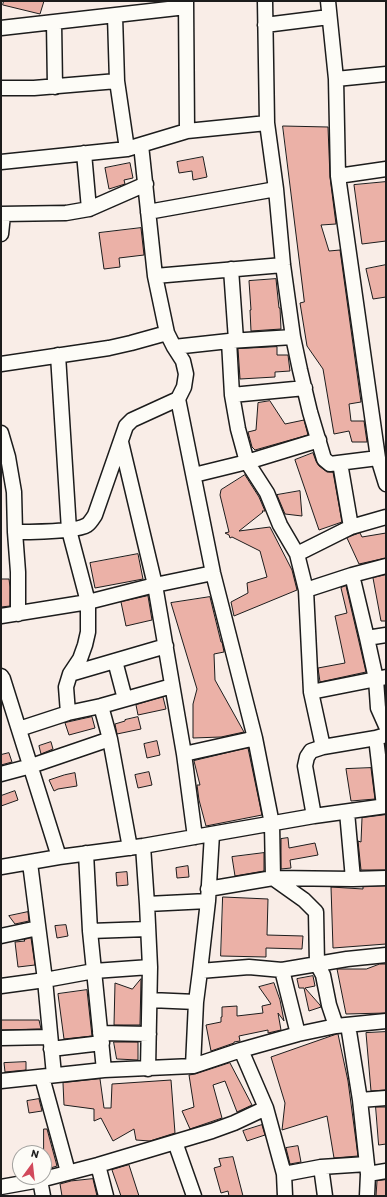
<!DOCTYPE html>
<style>
body{margin:0}
#map{position:relative;width:387px;height:1197px;overflow:hidden;background:#f9ede7;font-family:Itim,sans-serif}
canvas{display:block}
.frame{position:absolute;inset:0;border:2px solid #1c1c1c;pointer-events:none}
.north{position:absolute;left:12px;top:1145px;width:40px;height:40px;box-sizing:border-box;background:#fdfcf7;border:1px solid #a3a29f;border-radius:50%;rotate:15deg;font-size:11px;font-weight:700;line-height:16px;text-align:center;color:#1c1c1c}
.north::after{content:'';display:block;margin:auto;width:14px;height:18px;background:#d1495b;clip-path:polygon(50% 0,100% 100%,50% 72%,0 100%)}
</style>
<div id="map">
<canvas width="387" height="1197"></canvas>
<div class="frame"></div>
<div class="north">N</div>
</div>
<script>
const ctx = document.querySelector('canvas').getContext('2d');
ctx.lineJoin = 'round';
function fill(path, color) {
  ctx.fillStyle = color;
  ctx.fill(path, 'evenodd');
}
function trace(path, color, width, dash) {
  ctx.strokeStyle = color;
  ctx.lineWidth = width;
  ctx.lineCap = dash ? 'butt' : 'round';
  ctx.setLineDash(dash || []);
  ctx.stroke(path);
}
const building = new Path2D(`
 M4 1H44L40 14 3 5Z
 M283 126 328 127 330 177 336 224 321 225 329 251 340 250 361 402 349 404 351 421H364L367 442H352L349 431 334 434 323 369 307 346 300 303 304 302Z
 M203 157 207 177 193 180 192 171 179 173 177 162Z
 M130 163 133 178 124 180 125 184 109 189 105 168Z
 M386 182V241L362 244 354 185Z
 M141 228 144 255 119 258 120 267 104 269 99 233Z
 M386 265V297L373 299 366 269Z
 M276 279 279 308H280L281 329 251 331 250 310H251L249 281Z
 M277 347V355H288L290 371 275 372V377L240 379 238 349Z
 M270 401 285 424 304 420 308 435 255 450 252 447 248 432 256 430 258 403Z
 M313 453 316 461 319 466 327 472H333L342 522 319 530 295 460Z
 M245 475 259 497 265 511H262L263 512 239 531 270 527 292 570 297 590 234 616 231 602 248 593 247 583 267 577 260 551 232 537 230 538 229 535 225 533 229 532 220 495 221 490Z
 M300 491 302 516 285 514 277 495Z
 M360 533 362 537 386 533V558L359 564 347 538Z
 M138 554 143 579 95 588 90 563Z
 M386 575V621H381L373 578Z
 M1 579H9L10 587V606L1 607Z
 M346 586 366 672 320 682 318 668 345 663 335 616 347 613 341 588Z
 M148 596 152 620 126 626 121 602Z
 M210 597 221 642H222L224 652 214 654 215 680 244 732 221 737 193 738V704L197 689 171 603Z
 M163 697 166 709 138 715 136 705Z
 M92 717 95 728 69 735 65 723Z
 M138 717 141 729 117 734 115 724 125 721V720Z
 M157 741 160 755 147 758 144 744Z
 M51 742 53 749 41 754 39 746Z
 M248 748 262 815 206 826 199 800 197 785H200L194 761Z
 M9 753 12 762 1 765V755Z
 M371 768 375 799 351 801 346 769Z
 M149 772 152 785 138 788 135 775Z
 M75 773 77 786 58 789 54 791 49 780 64 775Z
 M15 791 18 800 1 806V796Z
 M386 815V870H361L358 841 361 842 362 818Z
 M288 838 289 848 315 843 318 855 290 860 291 868 281 869V839Z
 M264 853V871L235 876 232 857Z
 M188 866 189 877 177 878 176 868Z
 M127 872 128 885 117 886 116 873Z
 M386 886V944L333 948 331 887 363 889V887Z
 M223 897 268 899 267 935 303 936 302 949 266 948V957L221 956Z
 M28 912 29 921 15 924 9 916Z
 M66 925 68 936 57 938 55 926Z
 M31 938 35 965 18 967 15 942 25 941 24 940Z
 M380 964H386V1013L346 1014 337 969H366Z
 M313 976 315 986 305 988 320 1005 321 1007 309 1011 304 988H299L297 979Z
 M141 979 140 1025H114L115 983 132 989Z
 M274 983 280 1000 284 1021 278 1013 281 1030 268 1033V1030L239 1036 240 1041 234 1042V1043L211 1051 206 1025 221 1022V1017H222V1007L237 1006V1016L263 1013 262 1006 271 1004 259 987Z
 M87 990 92 1036 64 1039 58 994Z
 M1 1020H39L41 1029 1 1030Z
 M386 1032V1090L371 1091 366 1033Z
 M338 1034 348 1081 358 1156 334 1158 327 1116 282 1130 285 1103 271 1057 331 1036Z
 M114 1042H138V1060L117 1059Z
 M26 1062V1070L5 1072 4 1063Z
 M230 1063 252 1105 237 1112 225 1081 213 1085 222 1118 190 1129 182 1111 194 1107 189 1075 195 1074Z
 M100 1079 104 1108H111L112 1084 171 1080 175 1133 150 1141 136 1140 134 1129 113 1141 101 1118 94 1121V1109L64 1105 63 1083Z
 M39 1099 42 1111 29 1113 27 1101Z
 M376 1107H386V1144L379 1145Z
 M262 1125 265 1135 247 1141 243 1131Z
 M44 1129H47L57 1166 44 1170Z
 M298 1146 301 1162 290 1164 286 1148Z
 M233 1157 243 1196H229L228 1191 221 1193 214 1168 221 1166 219 1159Z
 M129 1165 139 1196H121L112 1170Z
 M93 1179 97 1196H62L60 1184 71 1181Z
 M386 1180V1196H376L377 1181Z`);
const street = new Path2D(`
 M186 1 187 131
 M265 1 267 123 276 189 283 265 293 337 300 370 310 412 324 459 330 464 378 458
 M328 1 336 79 338 176 378 458 386 484
 M115 16 117 81 127 149
 M54 22 55 87
 M265 25 329 17
 M1 28 186 7
 M336 79 386 74
 M1 88H34L117 81
 M84 153 89 209
 M1 162 127 149 187 131 267 123
 M338 176 386 169
 M148 212 276 189
 M1 214 66 213 89 209 146 184
 M1 234 3 215
 M231 269 236 340
 M155 276 283 265
 M229 341 232 395 238 429 247 462 267 493 280 525 297 554 306 590 311 692 323 747
 M174 347 229 341 293 337
 M58 355 69 530 88 602V632L85 645 80 659 70 674 66 687 68 713
 M1 364 109 348 131 343 167 333
 M232 395 305 388
 M178 399 213 573 255 738 272 824 273 878
 M1 433 8 457 14 492 15 532 18 572V614
 M121 442 155 585 184 754 195 837
 M340 463 351 527
 M194 475 247 462 319 440
 M15 532C29 532 77 532 87 525 90 523 93 518 95 515L126 426 132 420 178 399 184 387 186 374 183 361 174 347 167 333 155 276 141 145
 M297 554 351 527 386 517
 M352 575 367 638 376 679 378 708 386 726
 M306 590 352 575 386 566
 M1 616 88 602 155 585 213 573
 M367 638 386 635
 M115 661 125 699
 M70 674 166 646
 M1 676 3 679C22 739 41 798 59 857
 M311 692 386 677
 M101 706 110 739 130 848
 M19 729 68 713 101 706 172 686
 M376 738 384 806
 M184 754 247 740 255 738
 M1 774 31 766 110 739
 M347 812 353 879
 M314 816 305 766 307 757 311 751 323 747 376 738 386 735
 M143 846 147 904 150 967 148 1069
 M86 853 90 931 104 1070
 M30 863 45 980 54 1075
 M1 867 59 857 143 846 314 816 386 806
 M273 878 304 900 316 912 317 964 323 975 329 1005 336 1026
 M208 889 273 878 353 879 386 878
 M147 904 208 901
 M90 931 148 929
 M1 936 38 928
 M282 970 298 1034
 M200 971 249 967 282 970 347 959 386 955
 M1 986 45 980 94 971 150 967
 M150 1000 196 1002
 M348 1025 360 1100 368 1174 367 1196
 M100 1033 149 1034
 M1 1038 50 1037
 M51 1049 102 1043
 M241 1050 266 1108 284 1174 285 1196
 M193 1066 196 1002 200 971 208 901 212 834
 M42 1077 68 1172
 M1 1081 104 1070 193 1066 241 1050 298 1034 336 1026 386 1021
 M360 1100 386 1098
 M175 1142 194 1196
 M98 1165 106 1196
 M321 1167 325 1196
 M284 1174 321 1167 367 1164
 M368 1174 386 1171
 M40 1180 43 1196
 M1 1187 40 1180 98 1165 212 1131 234 1123 266 1108`);
fill(building, '#ebb1a7');
trace(building, '#1c1c1c', 1);
trace(street, '#1c1c1c', 17);
trace(street, '#fdfcf7', 14);
</script>
